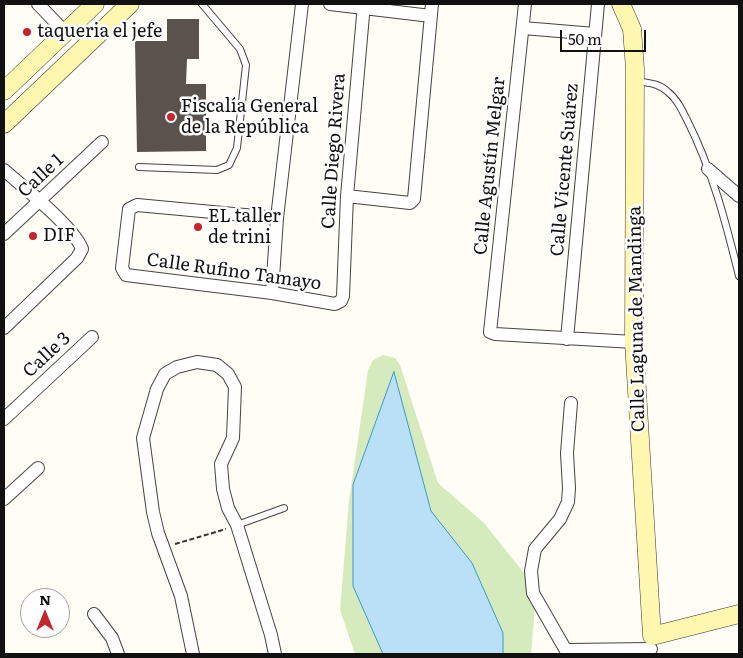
<!DOCTYPE html>
<meta charset="utf-8">
<style>
body{margin:0}
#map{position:relative;width:743px;height:658px;overflow:hidden;background:#fffdf5;font-family:Literata,serif}
canvas{display:block}
.frame{position:absolute;inset:0;border:5px solid #111;pointer-events:none}
.north{position:absolute;left:20px;top:588px;width:50px;height:50px;box-sizing:border-box;background:#fff;border:1px solid #a0a0a0;border-radius:50%;rotate:0deg;font-size:14px;font-weight:700;line-height:20px;text-align:center;color:#111}
.north::after{content:'';display:block;margin:auto;width:18px;height:22px;background:#c4262e;clip-path:polygon(50% 0,100% 100%,50% 72%,0 100%)}
.scale{position:absolute;left:560px;top:30px;width:86px;height:22px;box-sizing:border-box;border:2px solid #111;border-top:0;padding-left:6px;font-size:15px;line-height:18px;white-space:nowrap;color:#111;-webkit-text-stroke:4px #fff;paint-order:stroke}
</style>
<div id="map">
<canvas width="743" height="658"></canvas>
<div class="frame"></div>
<div class="north">N</div>
<div class="scale">50 m</div>
</div>
<script>
const ctx = document.querySelector('canvas').getContext('2d');
ctx.lineJoin = 'round';
function fill(path, color) {
  ctx.fillStyle = color;
  ctx.fill(path, 'evenodd');
}
function trace(path, color, width, dash) {
  ctx.strokeStyle = color;
  ctx.lineWidth = width;
  ctx.lineCap = dash ? 'butt' : 'round';
  ctx.setLineDash(dash || []);
  ctx.stroke(path);
}
function write(font, color, halo, rows, align = 'center') {
  ctx.font = font + ' Literata,serif';
  ctx.lineWidth = 5;
  ctx.setLineDash([]);
  ctx.textBaseline = 'middle';
  ctx.strokeStyle = halo;
  ctx.fillStyle = color;
  for (const [text, x, y, turn = 0] of rows) {
    ctx.save();
    ctx.translate(x, y);
    ctx.rotate((+turn || 0) * Math.PI / 180);
    ctx.textAlign = isNaN(turn) ? turn : align;
    if (halo) ctx.strokeText(text, 0, 0);
    ctx.fillText(text, 0, 0);
    ctx.restore();
  }
}
const green = new Path2D(`
 M383 355 395 358 400 365 438 483 484 523 532 583 536 593 531 654H355L340 610 349 501 368 370 373 360Z`);
const water = new Path2D(`
 M394 372 431 511 472 563 503 633V654H383L353 586V485Z`);
const building = new Path2D(`
 M167 19H199V59H187L186 84H206V151L137 152 135 41H167Z`);
const path = new Path2D(`
 M175 544 226 529`);
const lane = new Path2D(`
 M636 81C648 83 659 83 668 92 677 99 682 110 687 120 712 169 726 223 739 276
 M139 167 217 170 229 165 237 148 246 65 240 49 202 4
 M237 525 284 508`);
const street = new Path2D(`
 M38 4 65 32
 M330 4 431 16
 M525 4 490 332 495 334 634 342
 M523 28 595 34
 M708 169 739 196
 M4 170C23 187 74 227 82 249L77 258 4 328
 M347 196 410 203 414 199 432 4
 M277 218 137 205 129 209 122 268 126 275 272 293 335 304 341 301 343 296 347 196 364 4
 M4 234 102 142
 M272 293 277 218 302 4
 M567 339 598 4
 M4 419 92 337
 M4 499 38 468
 M94 614 112 638 118 654
 M567 650 651 649
 M193 654 181 596 158 533 153 512 143 438 157 389 165 374 177 367 197 362 217 365 228 374 235 387 233 438 221 464 223 489 228 508 237 525 271 635 275 654
 M568 654 533 593 531 571 535 549 560 519 568 502 569 488 567 453 571 403`);
const secondary = new Path2D(`
 M621 4 632 29 635 69 634 342 652 636 739 614
 M4 91 95 4
 M4 124 130 4`);
const markers = [
 [27,32,5,"#c4262e"],
 [171,117,5,"#c4262e"],
 [198,227,5,"#c4262e"],
 [33,236,5,"#c4262e"]
];
const poiNames = [
 ["taqueria el jefe",37,32],
 ["Fiscalía General",181,107],
 ["de la República",181,128],
 ["EL taller",208,217],
 ["de trini",208,238],
 ["DIF",43,236]
];
const streetNames = [
 ["Calle Diego Rivera",334,151,-86],
 ["Calle Agustín Melgar",490,166,-84],
 ["Calle Vicente Suárez",565,170,-85],
 ["Calle 1",41,176,-43],
 ["Calle Rufino Tamayo",234,272,8],
 ["Calle Laguna de Mandinga",637,319,-91],
 ["Calle 3",47,355,-43]
];
fill(green, '#d5ebbd');
fill(water, '#b9e0f7');
trace(water, '#3f96cf', 1);
fill(building, '#5a524d');
trace(lane, '#444', 8);
trace(street, '#444', 14);
trace(secondary, '#333', 19);
trace(path, '#333', 2, [5, 2.5]);
trace(lane, '#fff', 6);
trace(street, '#fff', 12);
trace(secondary, '#fff6b0', 18);
for (const [x, y, r, color] of markers) {
  const dot = new Path2D();
  dot.arc(x, y, r, 0, 2 * Math.PI);
  ctx.fillStyle = color;
  ctx.fill(dot);
  trace(dot, '#fff', 2);
}
write('18px', '#111', '#fff', poiNames, 'left');
write('18px', '#111', '#fff', streetNames);
</script>
